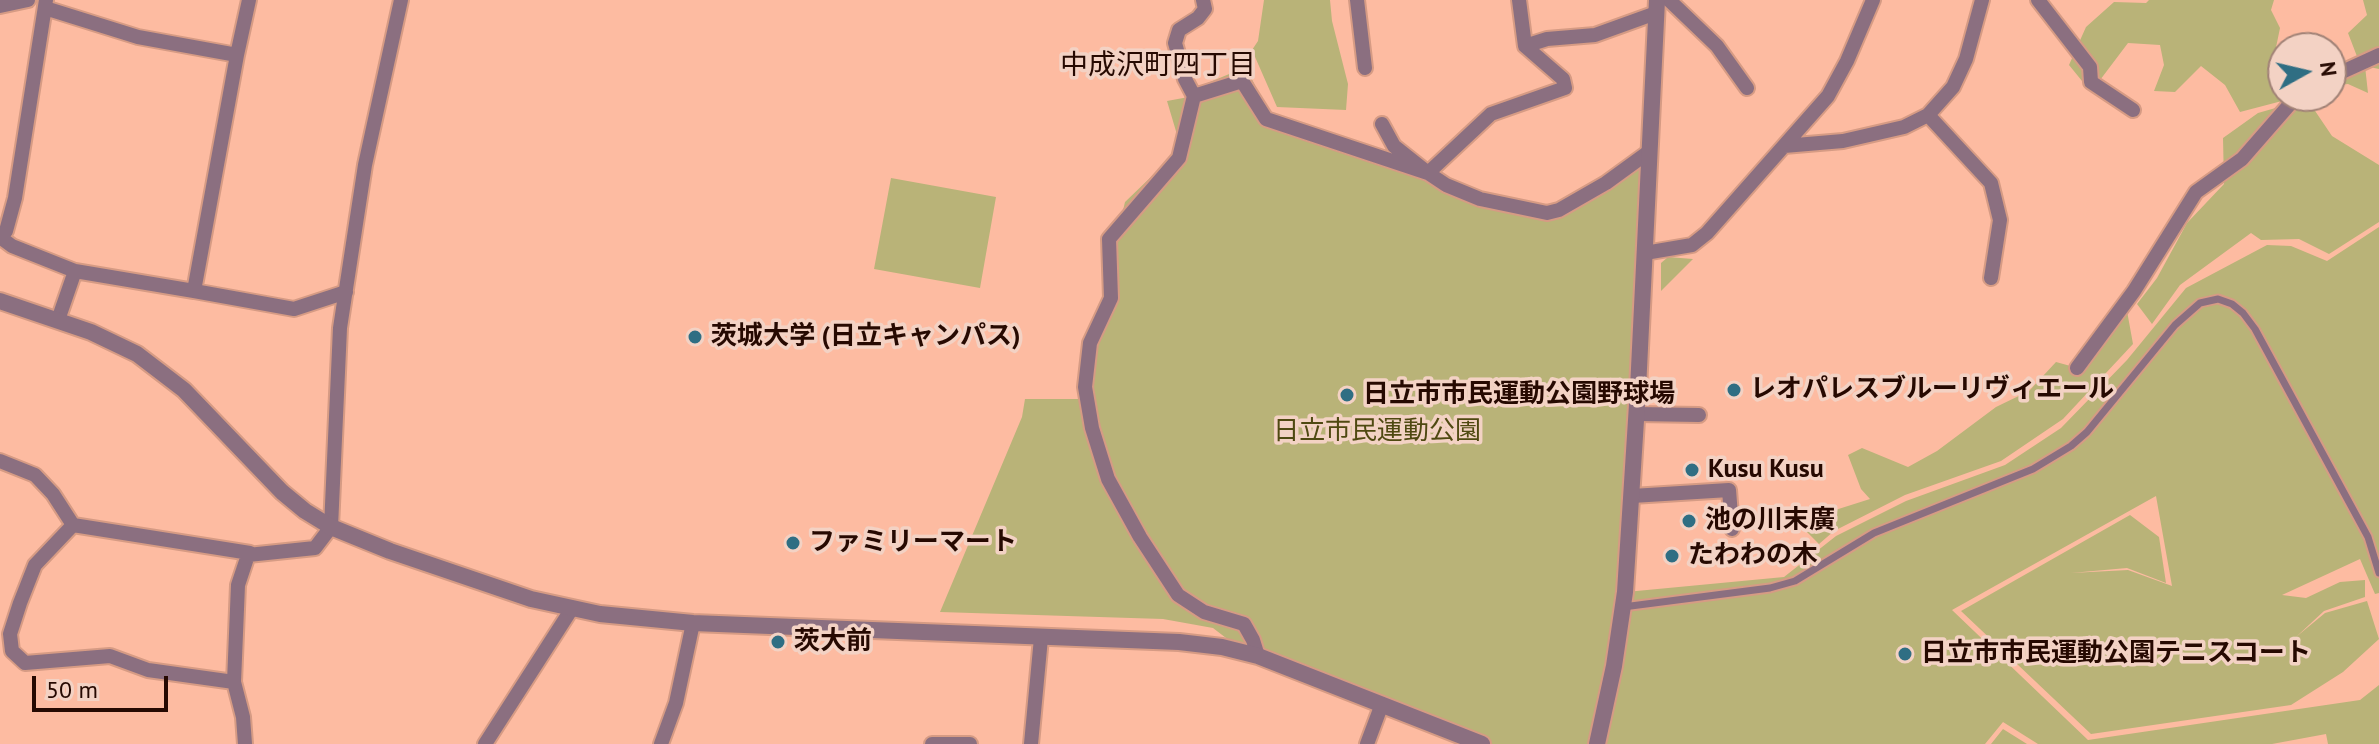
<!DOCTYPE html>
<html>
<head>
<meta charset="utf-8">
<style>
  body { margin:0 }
  #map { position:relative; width:2379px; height:744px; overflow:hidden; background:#fdbba1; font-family:"PT Sans",sans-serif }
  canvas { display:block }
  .north { position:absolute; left:2267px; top:32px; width:80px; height:80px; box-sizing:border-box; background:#f3d2c4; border:2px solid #a18276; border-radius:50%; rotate:82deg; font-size:22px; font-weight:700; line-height:32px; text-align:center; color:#260901 }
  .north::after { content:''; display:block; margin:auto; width:28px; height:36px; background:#2f6e83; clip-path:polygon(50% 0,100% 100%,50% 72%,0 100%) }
  .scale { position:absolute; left:32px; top:676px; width:136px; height:36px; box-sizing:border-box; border:4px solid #260901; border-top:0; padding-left:10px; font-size:24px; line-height:28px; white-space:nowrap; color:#260901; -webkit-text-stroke:6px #f3d2c4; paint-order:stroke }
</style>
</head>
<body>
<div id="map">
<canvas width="2379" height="744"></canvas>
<div class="north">N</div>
<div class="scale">50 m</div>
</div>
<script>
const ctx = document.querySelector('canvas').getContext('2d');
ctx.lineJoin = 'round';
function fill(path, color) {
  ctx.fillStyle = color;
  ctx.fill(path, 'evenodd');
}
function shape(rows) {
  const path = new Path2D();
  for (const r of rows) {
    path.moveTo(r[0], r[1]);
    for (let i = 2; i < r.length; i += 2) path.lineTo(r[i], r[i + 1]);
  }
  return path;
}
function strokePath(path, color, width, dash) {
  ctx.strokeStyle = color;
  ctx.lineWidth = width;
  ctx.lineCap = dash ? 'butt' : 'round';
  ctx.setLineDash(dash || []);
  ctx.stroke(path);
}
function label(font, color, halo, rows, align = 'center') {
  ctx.font = font + ' "PT Sans","Noto Sans JP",sans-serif';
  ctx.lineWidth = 7;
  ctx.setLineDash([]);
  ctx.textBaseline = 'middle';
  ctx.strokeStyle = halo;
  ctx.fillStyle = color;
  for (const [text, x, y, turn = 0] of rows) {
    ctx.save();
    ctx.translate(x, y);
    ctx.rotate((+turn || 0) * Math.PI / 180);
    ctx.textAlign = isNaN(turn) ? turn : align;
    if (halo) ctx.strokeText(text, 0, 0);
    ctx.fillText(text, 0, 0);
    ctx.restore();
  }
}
const green = shape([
  [1264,0,1330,0,1332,21,1348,84,1346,110,1277,107,1252,50,1258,41],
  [2149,0,2274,0,2271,10,2280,28,2273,62,2283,75,2283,96,2301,96,2240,112,2225,85,2201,66,2175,92,2154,91,2164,65,2160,45,2128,43,2091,92,2069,65,2086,27,2114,2,2146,3],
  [2363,0,2379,0,2379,69,2365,66,2368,93,2348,84,2331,86,2331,72,2358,59,2348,33,2367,15],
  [1246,67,1269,114,1464,192,1559,210,1650,157,1626,592,1784,577,1836,536,1906,501,2005,465,2061,428,2127,360,2186,288,2267,245,2291,246,2327,261,2379,227,2379,593,2375,594,2360,559,2282,595,2306,598,2340,582,2365,580,2365,597,2324,611,2296,637,2325,613,2367,601,2379,639,2343,672,2291,705,2091,734,1961,611,2130,515,2159,537,2166,583,2127,568,2071,573,2128,570,2172,586,2156,496,1952,610,2088,740,2360,700,2379,685,2379,744,2328,744,2326,734,2272,744,2038,744,2003,722,1985,744,1482,744,1243,651,1213,628,1163,619,940,612,1022,417,1025,399,1078,399,1089,388,1109,268,1125,202,1181,148,1167,101,1194,96,1198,87],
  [2307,99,2332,136,2379,165,2379,222,2329,254,2299,239,2261,240,2251,233,2180,285,2152,324,2137,304,2157,278,2187,223,2224,184,2223,138,2258,113],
  [891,178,996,197,980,288,874,269],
  [1668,257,1693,259,1661,291,1661,263],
  [2127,311,2133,344,2063,419,2001,461,1905,495,1834,531,1819,544,1804,529,1829,512,1870,499,1861,489,1848,455,1862,448,1908,467,1937,451,1996,407,2029,391,2056,362,2085,370],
  [2003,729,2027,744,1991,744]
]);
const service = shape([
  [1623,607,1770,588,1795,581,1874,533,2033,469,2071,446,2087,432,2175,325,2200,303,2218,299,2232,304,2243,313,2255,329,2368,537,2379,573]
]);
const minor = shape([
  [46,0,15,198,6,231,0,237,12,246,75,271,194,291],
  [249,0,237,55,194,291,294,309,346,292],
  [1203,0,1205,9,1198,18,1179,30,1175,43,1185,79,1194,96,1179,158,1109,239,1111,298,1090,343,1085,387,1092,428,1108,479,1140,537,1178,595,1204,612,1244,624,1253,640,1258,656],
  [1357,0,1365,68],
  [1519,0,1525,46],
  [1669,0,1717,46,1747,88],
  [2038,0,2090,67,2091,82,2133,110],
  [0,6,28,0],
  [45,8,138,37,237,55],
  [2331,77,2379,55],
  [1194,96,1242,81,1266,119,1428,173,1446,185,1480,199,1547,213,1559,210,1606,183,1650,151],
  [1928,115,1991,183,2000,220,1991,278],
  [1382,124,1394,146,1428,173,1491,114,1565,88,1563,79,1525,46,1547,39,1595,35,1656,13],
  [1784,146,1843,141,1904,127,1928,115,1953,87,1966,59,1982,0],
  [1645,253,1692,245,1707,233,1828,96,1847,61,1873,0],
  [58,320,75,271],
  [2077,368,2134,291,2196,192,2242,159,2297,96],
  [1637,414,1699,415],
  [0,461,35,475,53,494,73,525,35,565,20,603,10,634,12,651,25,663,110,656,148,670,234,682],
  [1632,496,1729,490,1732,529],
  [73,525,250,553],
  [245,744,243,717,234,682,238,585,248,555,315,548,331,527,340,328,365,165,401,0],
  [485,744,571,610],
  [661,744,676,703,693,623],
  [932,744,970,744],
  [1031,744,1041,638],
  [1367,744,1382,704]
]);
const tertiary = shape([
  [0,301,91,332,137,354,184,390,282,492,305,511,331,527,390,551,531,599,600,614,693,623,1179,642,1222,647,1258,656,1482,744],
  [1597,744,1614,666,1625,592,1638,389,1657,0]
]);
const markers = [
  [695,337,8,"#2f6e83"],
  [1734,390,8,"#2f6e83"],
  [1347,395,8,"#2f6e83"],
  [1692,470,8,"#2f6e83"],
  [1689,521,8,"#2f6e83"],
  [793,543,8,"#2f6e83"],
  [1672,556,8,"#2f6e83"],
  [778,642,8,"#2f6e83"],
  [1905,654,8,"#2f6e83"]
];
const poiNames = [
  ["茨城大学 (日立キャンパス)",711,337],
  ["レオパレスブルーリヴィエール",1750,390],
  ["日立市市民運動公園野球場",1363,395],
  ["Kusu Kusu",1708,470],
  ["池の川末廣",1705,521],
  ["ファミリーマート",809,543],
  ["たわわの木",1688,556],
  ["茨大前",794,642],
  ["日立市市民運動公園テニスコート",1921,654]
];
const parkNames = [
  ["日立市民運動公園",1377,432]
];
const neighbourhoodNames = [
  ["中成沢町四丁目",1158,66]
];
fill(green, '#b9b378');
strokePath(service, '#d69b84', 11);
strokePath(minor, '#d69b84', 18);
strokePath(tertiary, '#d69b84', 20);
strokePath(service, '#8b6f80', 7);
strokePath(minor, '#8b6f80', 14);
strokePath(tertiary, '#8b6f80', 16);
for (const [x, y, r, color] of markers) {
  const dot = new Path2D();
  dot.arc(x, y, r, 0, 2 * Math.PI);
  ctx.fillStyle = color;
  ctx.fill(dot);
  strokePath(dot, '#f3d2c4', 3);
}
label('bold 26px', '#260901', '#f3d2c4', poiNames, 'left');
label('26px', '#4f4911', '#f3d2c4', parkNames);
label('28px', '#260901', '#f3d2c4', neighbourhoodNames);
</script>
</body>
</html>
